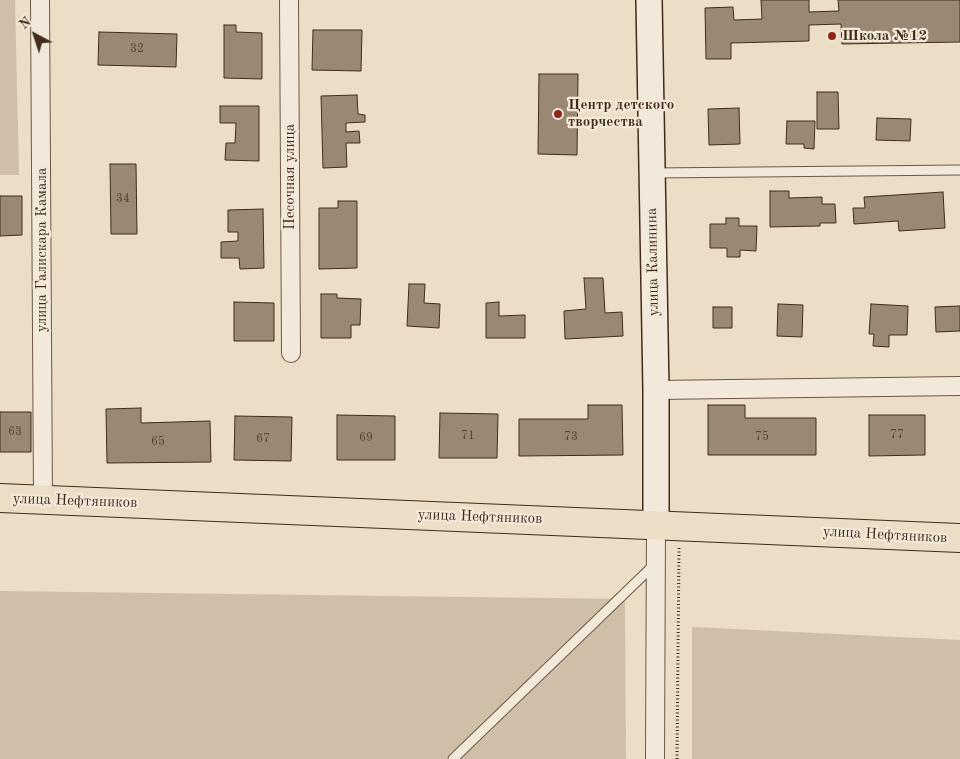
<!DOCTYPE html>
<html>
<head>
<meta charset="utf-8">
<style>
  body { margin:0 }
  #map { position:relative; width:960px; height:759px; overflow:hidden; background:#ecddc6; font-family:"Old Standard TT",serif }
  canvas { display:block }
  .north { position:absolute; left:10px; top:10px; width:50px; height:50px; -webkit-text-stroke:4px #f3e9da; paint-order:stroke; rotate:320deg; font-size:14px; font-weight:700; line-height:20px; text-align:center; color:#412c1b }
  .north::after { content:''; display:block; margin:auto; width:18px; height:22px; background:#412c1b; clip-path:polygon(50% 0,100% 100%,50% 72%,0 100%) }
</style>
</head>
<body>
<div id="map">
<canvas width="960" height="759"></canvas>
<div class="north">N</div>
</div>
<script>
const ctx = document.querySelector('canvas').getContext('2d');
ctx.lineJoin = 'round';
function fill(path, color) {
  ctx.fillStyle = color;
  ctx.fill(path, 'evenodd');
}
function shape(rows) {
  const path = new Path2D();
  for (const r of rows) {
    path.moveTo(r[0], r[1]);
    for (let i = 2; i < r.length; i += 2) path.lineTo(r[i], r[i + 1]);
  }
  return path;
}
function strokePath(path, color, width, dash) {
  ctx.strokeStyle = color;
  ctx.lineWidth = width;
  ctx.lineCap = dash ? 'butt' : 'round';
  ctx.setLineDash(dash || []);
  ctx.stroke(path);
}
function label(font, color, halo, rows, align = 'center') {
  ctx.font = font + ' "Old Standard TT",serif';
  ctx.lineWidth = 4.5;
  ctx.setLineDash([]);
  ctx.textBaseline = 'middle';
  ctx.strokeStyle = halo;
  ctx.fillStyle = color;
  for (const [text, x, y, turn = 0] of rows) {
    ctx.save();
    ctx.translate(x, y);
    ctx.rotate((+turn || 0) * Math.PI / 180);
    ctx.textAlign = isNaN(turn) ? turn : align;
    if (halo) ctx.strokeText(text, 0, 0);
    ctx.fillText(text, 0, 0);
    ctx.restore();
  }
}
const green = shape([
  [0,0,15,0,19,175,0,175],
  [0,591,625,599,626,759,0,759],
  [692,627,960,640,960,759,692,759]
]);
const building = shape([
  [761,0,809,0,809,12,839,11,838,0,960,0,960,42,842,44,841,24,809,25,809,41,731,43,731,59,706,59,705,8,733,7,734,20,762,19,761,0],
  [224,25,236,25,236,32,262,33,262,79,224,78,224,25],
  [313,30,362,30,361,71,312,70,313,30],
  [99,32,177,34,176,67,98,65,99,32],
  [539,74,578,74,577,155,538,154,539,74],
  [817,92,838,92,839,129,817,129,817,92],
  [357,95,358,114,365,115,365,122,346,123,346,132,359,131,360,143,346,143,347,167,323,168,321,96,357,95],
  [220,106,259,106,259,161,225,160,226,143,235,143,236,123,220,123,220,106],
  [739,108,740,144,709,145,708,109,739,108],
  [877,118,911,119,910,141,876,140,877,118],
  [787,121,815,121,814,149,804,148,804,144,786,144,787,121],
  [110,164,136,164,137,234,111,234,110,164],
  [770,191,789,191,789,198,822,197,822,204,835,204,836,223,820,223,820,226,770,227,770,191],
  [943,192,945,228,899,231,898,221,854,224,853,208,865,208,864,197,943,192],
  [0,196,22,196,22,235,0,236,0,196],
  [338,201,357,201,357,268,319,269,319,208,338,208,338,201],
  [263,209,264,268,240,269,239,258,221,258,221,242,238,241,238,232,228,232,228,210,263,209],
  [726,218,739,218,739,226,757,226,756,251,740,250,740,257,727,257,727,248,710,248,710,224,726,224,726,218],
  [584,278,603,278,605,313,622,312,623,336,565,339,564,311,586,309,584,278],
  [409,284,425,284,424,303,440,304,439,328,407,326,409,284],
  [321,294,337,294,337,298,361,299,360,325,351,325,351,338,321,338,321,294],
  [234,302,274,303,274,341,234,341,234,302],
  [499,302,499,316,525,315,525,338,486,338,486,303,499,302],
  [778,304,803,305,802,337,777,336,778,304],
  [871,304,908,306,907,335,889,335,889,347,873,346,874,334,869,334,871,304],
  [960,306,960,331,936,332,935,307,960,306],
  [713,307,732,307,732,328,713,328,713,307],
  [588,405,622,405,623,455,519,456,519,419,588,419,588,405],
  [708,405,745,405,745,418,816,418,816,455,708,455,708,405],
  [141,408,141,423,210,421,211,462,107,463,106,409,141,408],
  [0,412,31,412,31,452,0,452,0,412],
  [440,413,498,414,497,458,439,458,440,413],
  [337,415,395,416,395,460,337,460,337,415],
  [869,415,925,415,925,455,869,456,869,415],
  [235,416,292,417,291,461,234,460,235,416]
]);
const path = shape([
  [677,759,679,548]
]);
const lane = shape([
  [654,173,960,170],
  [453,759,656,563]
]);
const street = shape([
  [40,0,43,499],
  [289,0,291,353],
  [656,390,960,386],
  [655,759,656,524]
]);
const secondary = shape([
  [649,0,656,390,656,524]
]);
const primary = shape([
  [0,498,960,538]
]);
const markers = [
  [832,36,5,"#8f2418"],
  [558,114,5,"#8f2418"]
];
const numberNames = [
  ["32",137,49],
  ["34",123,199],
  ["63",15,432],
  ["77",897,435],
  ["71",468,436],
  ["73",571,437],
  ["75",762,437],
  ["69",366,438],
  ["67",263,439],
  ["65",158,442]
];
const poiNames = [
  ["Школа №12",842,36],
  ["Центр детского",568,105],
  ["творчества",568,122]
];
const streetNames = [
  ["Песочная улица",290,177,-90],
  ["улица Галискара Камала",42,250,-90],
  ["улица Калинина",653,262,-91],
  ["улица Нефтяников",75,501,2],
  ["улица Нефтяников",480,517,2],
  ["улица Нефтяников",885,535,3]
];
fill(green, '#cfbfa9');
fill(building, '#9a8874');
strokePath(building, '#412c1b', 1);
strokePath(lane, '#6c5846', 11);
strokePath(street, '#6c5846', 20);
strokePath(secondary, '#412c1b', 28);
strokePath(primary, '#412c1b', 30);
strokePath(path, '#412c1b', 3, [1, 2.5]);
strokePath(lane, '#f3e9da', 9);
strokePath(street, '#f3e9da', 18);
strokePath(secondary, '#f3e9da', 25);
strokePath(primary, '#ecddc6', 28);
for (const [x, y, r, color] of markers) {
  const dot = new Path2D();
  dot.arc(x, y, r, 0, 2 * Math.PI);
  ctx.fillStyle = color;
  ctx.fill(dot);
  strokePath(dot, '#f3e9da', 2);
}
label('12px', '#574331', null, numberNames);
label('bold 15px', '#412c1b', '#f3e9da', poiNames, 'left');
label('15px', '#412c1b', '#f3e9da', streetNames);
</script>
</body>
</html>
